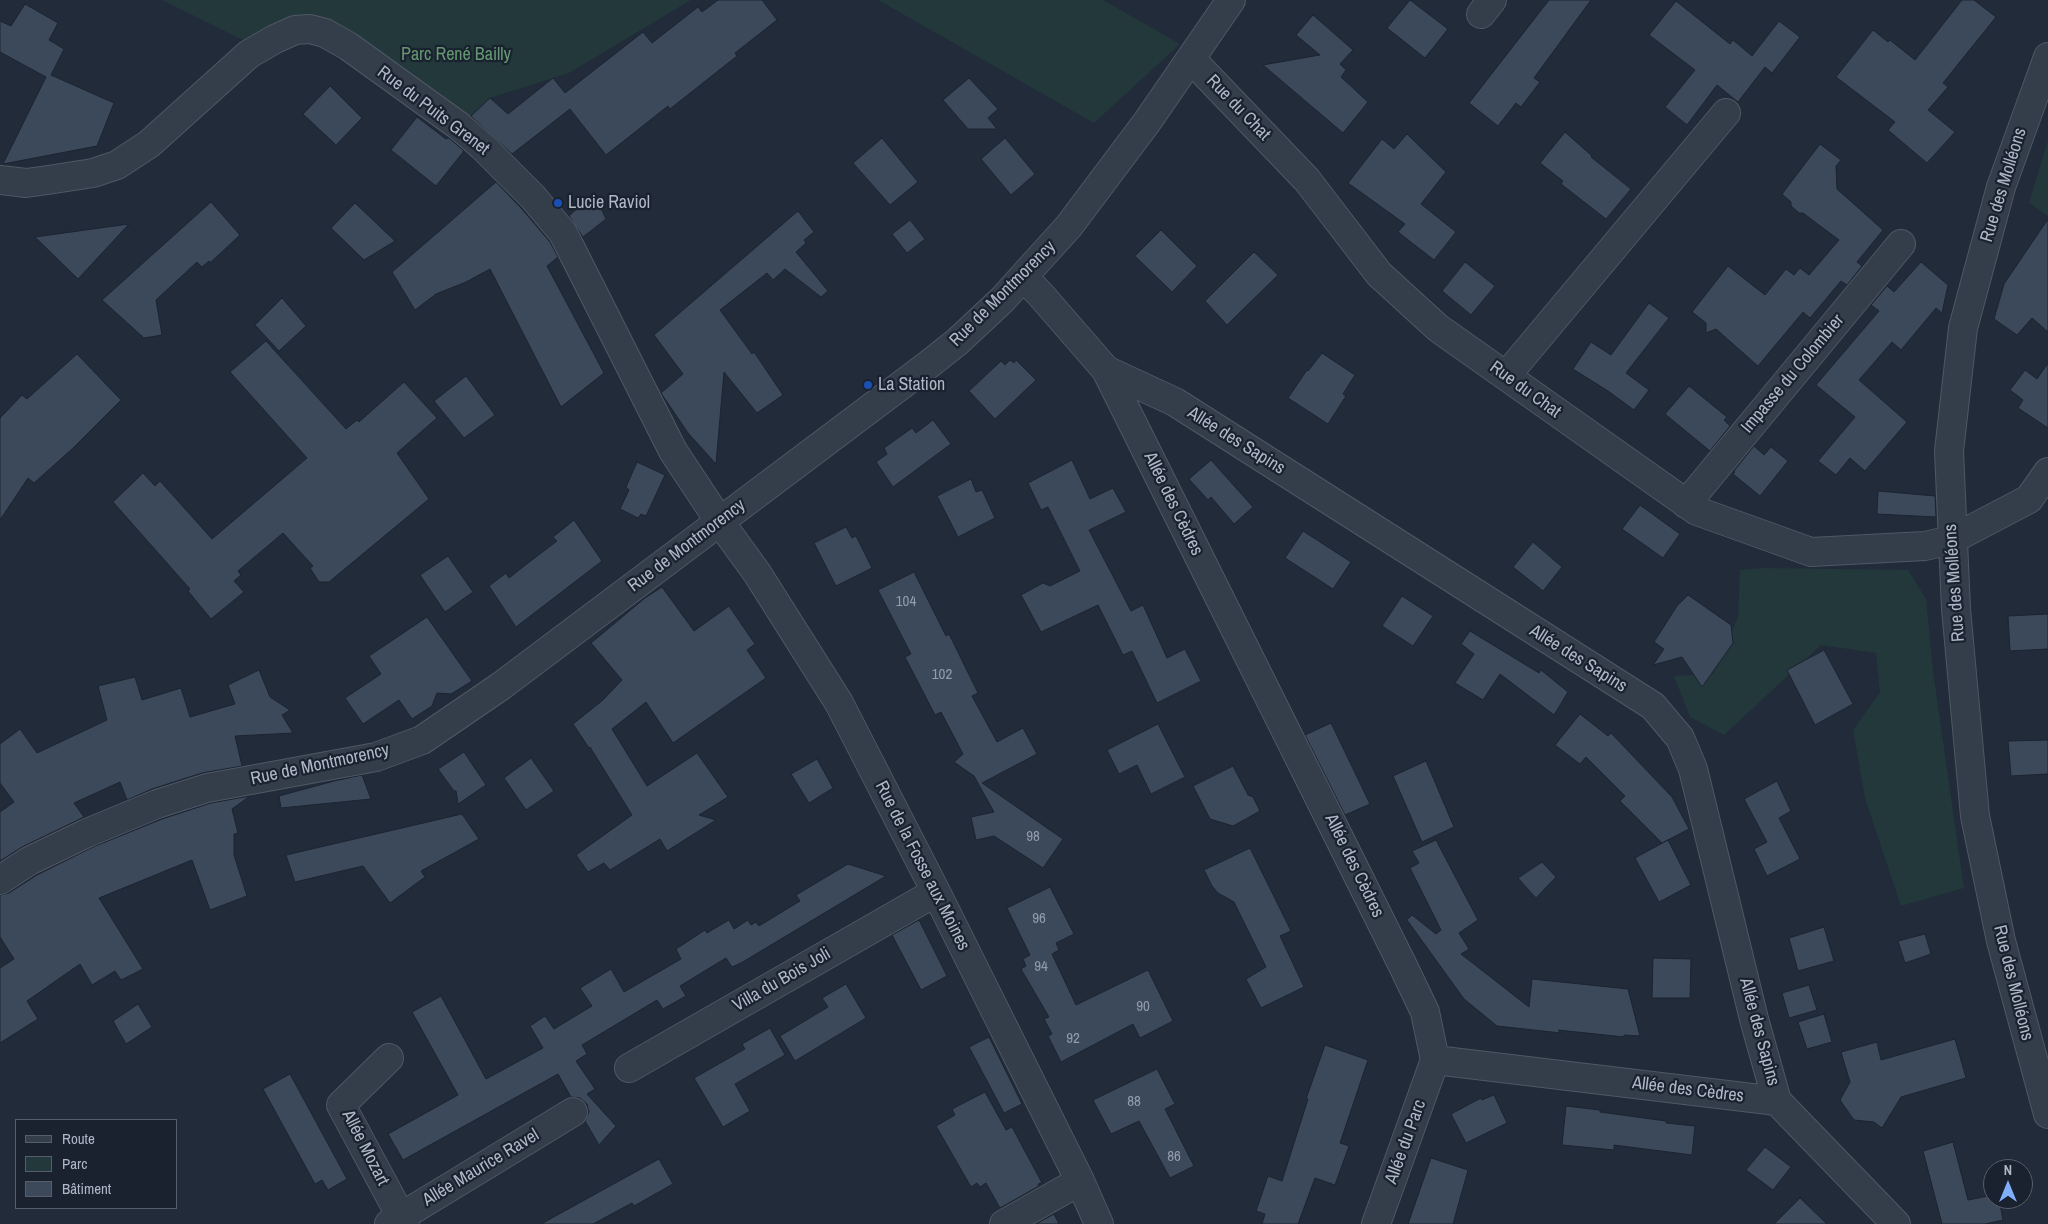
<!DOCTYPE html>
<html>
<head>
<meta charset="utf-8">
<style>
  body { margin:0 }
  #map { position:relative; width:2048px; height:1224px; overflow:hidden; background:#212b3a; font-family:"Archivo Narrow",sans-serif }
  canvas { display:block }
  .legend { position:absolute; left:15px; top:1119px; width:162px; height:90px; box-sizing:border-box; background:#1a222f; border:1px solid #565e6c; margin:0; padding:6px 9px; list-style:none; font-size:15px; color:#afb8c7 }
  .legend li { display:flex; align-items:center; gap:10px; height:25px }
  .legend b { width:25px; border:1px solid #565e6c }
  .north { position:absolute; left:1983px; top:1159px; width:50px; height:50px; box-sizing:border-box; background:#1a222f; border:1px solid #565e6c; border-radius:50%; rotate:0deg; font-size:14px; font-weight:700; line-height:20px; text-align:center; color:#afb8c7 }
  .north::after { content:''; display:block; margin:auto; width:18px; height:22px; background:#80aefb; clip-path:polygon(50% 0,100% 100%,50% 72%,0 100%) }
</style>
</head>
<body>
<div id="map">
<canvas width="2048" height="1224"></canvas>
<ul class="legend">
<li><b style="height:6px;background:#343d4a"></b>Route</li>
<li><b style="height:14px;background:#23383b"></b>Parc</li>
<li><b style="height:14px;background:#3c495a"></b>Bâtiment</li>
</ul>
<div class="north">N</div>
</div>
<script>
const ctx = document.querySelector('canvas').getContext('2d');
ctx.lineJoin = 'round';
function fill(path, color) {
  ctx.fillStyle = color;
  ctx.fill(path, 'evenodd');
}
function shape(rows) {
  const path = new Path2D();
  for (const r of rows) {
    path.moveTo(r[0], r[1]);
    for (let i = 2; i < r.length; i += 2) path.lineTo(r[i], r[i + 1]);
  }
  return path;
}
function strokePath(path, color, width, dash) {
  ctx.strokeStyle = color;
  ctx.lineWidth = width;
  ctx.lineCap = dash ? 'butt' : 'round';
  ctx.setLineDash(dash || []);
  ctx.stroke(path);
}
function label(font, color, halo, rows, align = 'center') {
  ctx.font = font + ' "Archivo Narrow",sans-serif';
  ctx.lineWidth = 4.5;
  ctx.setLineDash([]);
  ctx.textBaseline = 'middle';
  ctx.strokeStyle = halo;
  ctx.fillStyle = color;
  for (const [text, x, y, turn = 0] of rows) {
    ctx.save();
    ctx.translate(x, y);
    ctx.rotate((+turn || 0) * Math.PI / 180);
    ctx.textAlign = isNaN(turn) ? turn : align;
    if (halo) ctx.strokeText(text, 0, 0);
    ctx.fillText(text, 0, 0);
    ctx.restore();
  }
}
const green = shape([
  [162,0,691,0,569,73,490,98,459,126,345,41,251,44],
  [878,0,1103,0,1180,44,1094,123],
  [2048,140,2048,216,2029,203],
  [1763,568,1908,570,1926,599,1933,671,1964,888,1901,906,1865,798,1853,730,1880,692,1876,653,1821,645,1724,735,1690,717,1674,676,1713,674,1738,617,1740,570]
]);
const building = shape([
  [718,0,762,0,777,20,735,53,737,56,670,109,668,106,606,155,570,109,512,154,471,116,490,98,508,114,553,78,565,93,643,32,652,43,698,7,702,12,718,0],
  [1410,0,1448,29,1425,58,1387,28,1410,0],
  [1549,0,1591,0,1534,78,1540,82,1521,107,1516,103,1498,126,1469,103,1549,0],
  [1962,0,1974,0,1996,17,1943,83,1948,87,1928,110,1955,132,1927,163,1888,130,1895,122,1836,77,1873,30,1888,42,1890,40,1915,60,1962,0],
  [1676,1,1730,44,1733,40,1752,56,1779,21,1800,37,1772,73,1765,67,1738,102,1717,85,1687,125,1665,107,1695,70,1649,35,1676,1],
  [25,4,58,23,49,40,64,49,51,75,114,103,97,146,3,164,46,77,0,52,0,21,11,26,25,4],
  [1313,15,1353,50,1340,64,1346,70,1341,77,1368,102,1343,133,1263,65,1320,55,1296,35,1313,15],
  [969,78,998,109,988,118,997,129,968,129,943,100,969,78],
  [330,86,362,118,336,145,303,114,330,86],
  [417,117,446,139,449,138,464,151,436,186,391,150,417,117],
  [1565,132,1592,156,1591,157,1631,189,1606,219,1561,184,1563,181,1540,163,1565,132],
  [1407,134,1446,172,1421,204,1456,232,1434,260,1398,232,1405,224,1348,183,1382,139,1394,149,1407,134],
  [882,138,918,182,890,205,853,163,882,138],
  [1005,138,1035,174,1011,195,981,159,1005,138],
  [1820,144,1841,160,1836,166,1837,189,1883,230,1857,262,1862,266,1847,285,1841,281,1810,318,1803,312,1758,366,1716,329,1706,333,1706,323,1692,312,1728,266,1765,295,1786,269,1794,275,1800,268,1809,275,1839,240,1803,213,1799,213,1791,206,1791,202,1782,194,1820,144],
  [496,182,521,208,550,242,558,257,547,266,604,373,561,407,490,269,466,282,436,294,415,310,392,272,496,182],
  [594,193,606,219,583,237,569,216,594,193],
  [211,202,240,235,210,263,209,261,202,267,197,262,156,300,162,335,144,338,102,300,211,202],
  [355,203,395,241,364,260,331,228,355,203],
  [798,211,814,232,804,240,806,243,796,252,828,291,821,297,785,269,773,280,767,273,720,310,752,354,754,352,783,395,757,413,724,372,716,464,688,433,661,393,683,374,654,335,798,211],
  [2048,219,2048,332,2032,318,2017,335,1994,319,2004,284,2048,219],
  [910,220,925,239,907,253,892,234,910,220],
  [129,224,78,279,35,237,129,224],
  [1161,230,1197,266,1172,292,1135,256,1161,230],
  [1254,252,1278,275,1227,325,1205,301,1254,252],
  [1465,262,1495,286,1471,315,1442,291,1465,262],
  [1921,262,1948,285,1942,313,1936,308,1901,350,1892,342,1859,380,1907,422,1865,471,1850,458,1836,475,1818,461,1855,417,1816,385,1879,311,1871,305,1887,286,1894,292,1921,262],
  [282,298,306,326,279,351,255,325,282,298],
  [1649,303,1669,318,1626,373,1649,390,1634,410,1608,391,1573,369,1591,342,1611,355,1649,303],
  [266,341,346,429,357,420,359,422,404,382,437,418,397,453,429,499,329,582,319,582,310,568,313,566,283,533,238,571,241,575,234,581,244,592,211,619,188,591,190,589,113,502,143,473,155,486,160,481,212,539,307,458,230,372,266,341],
  [1322,353,1355,375,1343,394,1346,396,1328,424,1288,398,1307,370,1308,371,1322,353],
  [77,354,121,400,72,449,34,483,28,478,0,520,0,418,22,395,27,399,77,354],
  [1010,360,1014,363,1016,360,1036,380,995,419,969,391,1001,361,1005,365,1010,360],
  [2048,363,2048,428,2018,408,2023,400,2010,390,2025,370,2037,379,2048,363],
  [466,376,495,415,464,438,434,401,466,376],
  [1689,386,1727,417,1724,420,1730,426,1710,451,1665,414,1689,386],
  [933,420,951,444,893,487,876,462,887,454,884,448,912,428,916,433,933,420],
  [1754,446,1764,455,1771,447,1788,461,1760,496,1733,474,1735,472,1734,471,1754,446],
  [1072,460,1090,499,1113,488,1126,512,1089,530,1131,611,1143,605,1167,658,1185,649,1201,681,1157,703,1132,651,1123,655,1098,605,1041,632,1021,595,1043,583,1050,586,1080,571,1048,507,1041,510,1028,483,1072,460],
  [1211,460,1253,507,1234,524,1211,497,1208,500,1189,479,1211,460],
  [637,462,665,475,646,516,641,514,638,518,620,509,629,490,626,487,637,462],
  [971,479,976,492,982,490,995,518,958,537,937,496,971,479],
  [1878,491,1935,496,1936,517,1877,514,1878,491],
  [1640,505,1680,534,1663,558,1622,529,1640,505],
  [574,520,602,561,516,627,489,586,506,573,509,578,528,563,557,541,553,537,574,520],
  [846,527,852,538,856,536,872,568,836,586,814,543,846,527],
  [1303,531,1351,562,1333,589,1285,558,1303,531],
  [1533,542,1562,567,1543,591,1513,567,1533,542],
  [448,556,473,592,445,612,420,575,448,556],
  [914,572,946,636,949,634,952,640,978,693,972,696,997,742,1023,728,1037,754,982,783,1063,839,1043,868,994,836,976,840,971,817,994,812,974,776,954,762,963,754,941,712,935,715,905,657,911,654,878,590,914,572],
  [662,587,694,631,729,606,755,644,747,650,766,678,673,743,646,702,612,729,647,786,697,753,728,797,699,815,716,820,667,851,660,839,610,870,604,863,588,872,576,855,632,815,590,747,589,748,573,724,603,700,622,680,591,643,645,598,662,587],
  [1688,595,1731,625,1733,643,1702,687,1682,657,1653,665,1664,649,1654,642,1677,606,1688,595],
  [1402,596,1433,616,1413,646,1382,626,1402,596],
  [2048,614,2048,649,2010,651,2008,616,2048,614],
  [427,617,472,681,451,694,437,693,432,706,412,719,399,700,363,724,345,698,381,674,369,656,427,617],
  [1470,631,1539,673,1541,670,1568,692,1554,715,1500,674,1483,700,1455,683,1474,654,1461,644,1470,631],
  [1824,650,1853,704,1815,725,1787,670,1824,650],
  [259,670,270,697,290,710,282,715,293,733,235,736,242,766,202,773,152,789,127,800,120,782,74,803,84,817,22,847,0,861,0,812,14,802,0,783,0,744,20,729,37,753,107,720,98,686,135,677,142,700,181,688,190,717,235,704,228,685,259,670],
  [1580,714,1608,736,1611,733,1672,797,1689,829,1662,843,1620,801,1625,796,1586,757,1580,764,1555,745,1580,714],
  [1331,723,1370,804,1345,815,1305,735,1331,723],
  [1158,724,1185,777,1151,794,1137,765,1119,774,1107,750,1158,724],
  [2048,740,2048,774,2011,776,2008,741,2048,740],
  [464,752,486,785,458,804,456,791,454,791,438,769,464,752],
  [531,758,554,791,526,810,504,778,531,758],
  [817,759,833,788,809,803,791,774,817,759],
  [1426,761,1454,827,1422,842,1393,776,1426,761],
  [1233,766,1248,795,1253,797,1260,811,1233,826,1210,819,1193,786,1233,766],
  [362,775,371,799,281,808,279,796,334,781,362,775],
  [1777,781,1791,811,1779,818,1800,859,1767,876,1754,849,1767,842,1744,799,1777,781],
  [250,796,232,809,238,833,234,834,234,855,247,896,210,910,192,860,99,898,143,969,121,980,115,971,92,985,80,964,27,1001,38,1019,0,1043,0,968,14,959,0,937,0,895,9,893,37,875,93,847,162,819,211,803,250,796],
  [462,814,479,839,421,871,425,877,390,903,363,866,295,882,286,855,462,814],
  [1436,840,1478,920,1459,933,1469,949,1461,954,1529,1007,1532,979,1628,989,1640,1036,1624,1035,1624,1037,1558,1030,1561,1033,1497,1026,1464,999,1407,920,1412,915,1436,934,1441,930,1410,868,1419,863,1412,851,1436,840],
  [1668,840,1691,885,1659,902,1635,858,1668,840],
  [1250,848,1291,931,1280,936,1304,987,1261,1008,1246,979,1266,967,1234,902,1218,893,1212,886,1204,870,1250,848],
  [1542,862,1556,877,1536,898,1518,878,1542,862],
  [848,864,886,876,741,963,732,967,726,958,680,986,686,996,663,1009,657,1000,582,1045,587,1054,576,1061,595,1089,587,1094,616,1126,599,1145,585,1121,589,1112,587,1104,580,1098,571,1097,558,1074,403,1160,388,1134,458,1095,412,1012,441,996,486,1079,543,1048,530,1026,545,1016,554,1029,592,1006,580,988,611,969,624,992,681,959,676,949,705,930,707,933,729,920,734,929,748,920,751,925,756,922,759,926,800,901,796,895,848,864],
  [1050,887,1074,934,1056,943,1059,950,1052,954,1076,1005,1148,970,1173,1021,1140,1038,1133,1024,1061,1062,1048,1036,1052,1034,1044,1019,1049,1017,1021,969,1026,966,1023,959,1030,955,1007,908,1050,887],
  [919,920,947,976,921,990,892,935,919,920],
  [1824,927,1834,961,1798,971,1789,938,1824,927],
  [1925,934,1931,954,1905,963,1898,941,1925,934],
  [1653,958,1691,959,1690,998,1652,998,1653,958],
  [846,984,866,1018,795,1061,780,1036,828,1007,822,998,846,984],
  [1809,985,1817,1010,1789,1018,1782,993,1809,985],
  [138,1004,152,1027,126,1044,113,1021,138,1004],
  [1824,1014,1832,1042,1807,1049,1798,1022,1824,1014],
  [770,1028,785,1055,735,1084,750,1111,723,1127,694,1078,745,1049,742,1044,770,1028],
  [989,1037,1022,1104,1004,1113,969,1047,989,1037],
  [1955,1039,1966,1078,1901,1097,1882,1128,1874,1122,1854,1120,1840,1100,1850,1082,1841,1052,1877,1042,1881,1060,1955,1039],
  [1325,1045,1368,1060,1340,1143,1349,1146,1335,1185,1315,1178,1298,1224,1262,1224,1265,1214,1256,1211,1268,1176,1282,1181,1308,1099,1306,1099,1325,1045],
  [1157,1069,1175,1104,1165,1109,1194,1166,1170,1178,1139,1121,1111,1134,1093,1100,1157,1069],
  [290,1074,347,1179,328,1190,322,1180,315,1184,263,1089,290,1074],
  [985,1092,1006,1130,1012,1127,1042,1183,1038,1184,1039,1186,1000,1208,986,1183,980,1187,977,1183,971,1187,936,1126,955,1115,952,1109,985,1092],
  [1494,1095,1507,1123,1466,1143,1451,1114,1481,1098,1482,1100,1494,1095],
  [1566,1106,1600,1110,1600,1112,1666,1121,1666,1123,1695,1126,1692,1155,1614,1145,1614,1150,1562,1145,1566,1106],
  [1953,1142,1968,1200,1993,1195,1993,1199,1999,1199,2003,1220,1985,1224,1942,1224,1923,1151,1953,1142],
  [1765,1147,1791,1167,1773,1190,1746,1170,1765,1147],
  [1431,1158,1468,1170,1453,1224,1408,1224,1431,1158],
  [659,1159,673,1184,634,1206,632,1203,593,1224,541,1224,659,1159],
  [1800,1198,1827,1224,1774,1224,1800,1198],
  [1054,1214,1059,1224,1036,1224,1054,1214]
]);
const minor = shape([
  [1481,14,1492,0],
  [2048,57,2001,187,1963,328,1949,451,1956,609,1975,816,2001,941,2048,1114],
  [1191,59,1307,180,1379,274,1438,328,1697,511,1811,552,1925,546,1951,540,2029,499,2048,472],
  [1024,278,1040,294,1106,370,1175,402,1653,706,1680,738,1693,769,1754,1019,1777,1101,1896,1224],
  [1106,370,1404,968,1425,1012,1435,1060,1777,1101],
  [1506,376,1726,113],
  [1686,504,1901,244],
  [720,522,757,573,839,703,936,892,1080,1181,1099,1224],
  [389,1058,341,1105,405,1224],
  [629,1068,936,892],
  [389,1224,573,1112],
  [1004,1224,1080,1181],
  [1376,1224,1435,1060]
]);
const tertiary = shape([
  [0,180,26,183,48,180,93,173,117,165,149,144,249,54,275,39,295,30,310,29,325,33,348,46,459,126,483,147,533,197,563,233,673,451,720,522],
  [0,880,29,861,87,833,157,804,207,788,376,757,422,740,501,686,928,365,957,342,1002,300,1069,226,1147,122,1231,0]
]);
const markers = [
  [558,203,5,"#1a4fb4"],
  [868,385,5,"#1a4fb4"]
];
const numberNames = [
  ["104",906,602],
  ["102",942,675],
  ["98",1033,837],
  ["96",1039,919],
  ["94",1041,967],
  ["90",1143,1007],
  ["92",1073,1039],
  ["88",1134,1102],
  ["86",1174,1157]
];
const parkNames = [
  ["Parc René Bailly",456,55]
];
const streetNames = [
  ["Rue du Chat",1238,108,46],
  ["Rue du Puits Grenet",433,111,37],
  ["Rue des Molléons",2004,185,-73],
  ["Rue de Montmorency",1003,294,-45],
  ["Impasse du Colombier",1793,374,-50],
  ["Rue du Chat",1525,390,36],
  ["Allée des Sapins",1236,441,32],
  ["Allée des Cèdres",1173,504,64],
  ["Rue de Montmorency",687,546,-37],
  ["Rue des Molléons",1955,583,-94],
  ["Allée des Sapins",1578,659,32],
  ["Rue de Montmorency",320,765,-12],
  ["Rue de la Fosse aux Moines",922,866,63],
  ["Allée des Cèdres",1354,866,64],
  ["Villa du Bois Joli",782,980,-30],
  ["Rue des Molléons",2013,983,76],
  ["Allée des Sapins",1759,1032,75],
  ["Allée des Cèdres",1688,1090,7],
  ["Allée du Parc",1406,1142,-70],
  ["Allée Mozart",365,1148,63],
  ["Allée Maurice Ravel",481,1168,-31]
];
const poiNames = [
  ["Lucie Raviol",568,203],
  ["La Station",878,385]
];
fill(green, '#23383b');
fill(building, '#3c495a');
strokePath(building, '#1c2431', 1);
strokePath(minor, '#4f5865', 30);
strokePath(tertiary, '#4f5865', 30);
strokePath(minor, '#343d4a', 28);
strokePath(tertiary, '#343d4a', 28);
for (const [x, y, r, color] of markers) {
  const dot = new Path2D();
  dot.arc(x, y, r, 0, 2 * Math.PI);
  ctx.fillStyle = color;
  ctx.fill(dot);
  strokePath(dot, '#1a222f', 2);
}
label('15px', '#929cac', null, numberNames);
label('18px', '#659872', '#1a222f', parkNames);
label('18px', '#afb8c7', '#1a222f', streetNames);
label('18px', '#afb8c7', '#1a222f', poiNames, 'left');
</script>
</body>
</html>
